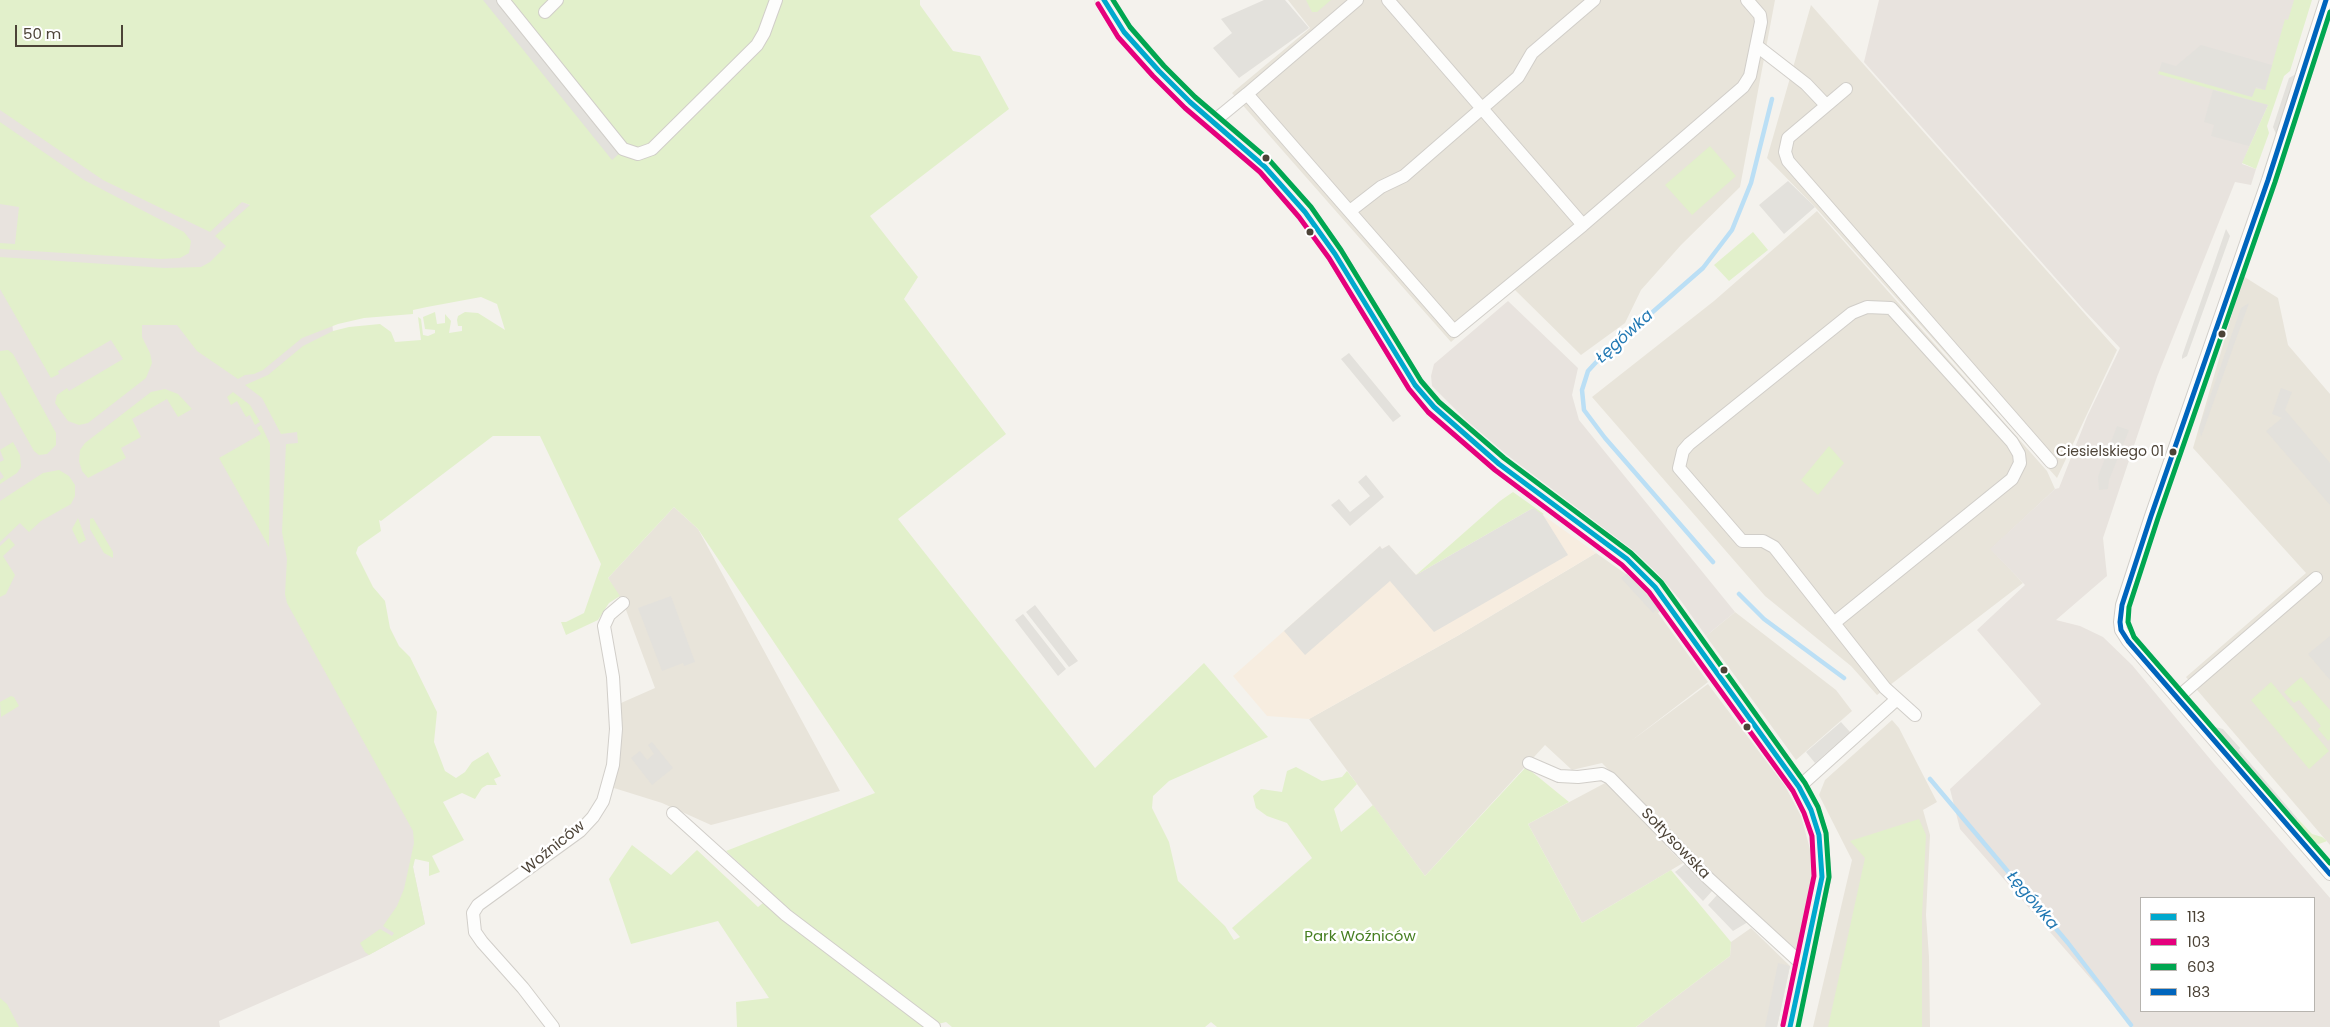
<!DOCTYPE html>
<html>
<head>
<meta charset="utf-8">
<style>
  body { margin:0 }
  #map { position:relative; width:2330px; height:1027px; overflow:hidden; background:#f4f2ed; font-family:Poppins,sans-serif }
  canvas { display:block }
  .legend { position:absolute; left:2140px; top:897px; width:175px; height:115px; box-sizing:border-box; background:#fff; border:1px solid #b7b4af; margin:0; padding:6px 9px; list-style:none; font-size:15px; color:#4c4337 }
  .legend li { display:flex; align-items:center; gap:10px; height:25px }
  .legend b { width:25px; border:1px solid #b7b4af }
  .scale { position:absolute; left:15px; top:25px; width:108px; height:22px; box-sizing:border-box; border:2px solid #4c4337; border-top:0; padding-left:6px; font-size:15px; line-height:18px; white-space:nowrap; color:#4c4337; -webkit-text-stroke:4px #fff; paint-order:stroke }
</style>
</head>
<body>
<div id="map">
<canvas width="2330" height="1027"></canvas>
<ul class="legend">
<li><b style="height:6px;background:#00a9ce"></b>113</li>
<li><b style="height:6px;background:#e5007d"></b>103</li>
<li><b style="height:6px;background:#00a651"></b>603</li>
<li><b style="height:6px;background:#0065bd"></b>183</li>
</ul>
<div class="scale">50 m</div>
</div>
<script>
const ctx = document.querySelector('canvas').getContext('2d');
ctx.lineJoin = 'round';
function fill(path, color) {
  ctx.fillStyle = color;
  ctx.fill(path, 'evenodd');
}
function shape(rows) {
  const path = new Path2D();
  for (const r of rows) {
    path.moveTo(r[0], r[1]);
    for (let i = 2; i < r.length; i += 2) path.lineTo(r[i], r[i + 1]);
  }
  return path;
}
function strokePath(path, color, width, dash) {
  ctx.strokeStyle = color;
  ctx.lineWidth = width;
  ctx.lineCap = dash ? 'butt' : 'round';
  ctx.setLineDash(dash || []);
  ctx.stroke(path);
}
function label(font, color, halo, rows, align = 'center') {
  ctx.font = font + ' Poppins,sans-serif';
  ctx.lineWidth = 5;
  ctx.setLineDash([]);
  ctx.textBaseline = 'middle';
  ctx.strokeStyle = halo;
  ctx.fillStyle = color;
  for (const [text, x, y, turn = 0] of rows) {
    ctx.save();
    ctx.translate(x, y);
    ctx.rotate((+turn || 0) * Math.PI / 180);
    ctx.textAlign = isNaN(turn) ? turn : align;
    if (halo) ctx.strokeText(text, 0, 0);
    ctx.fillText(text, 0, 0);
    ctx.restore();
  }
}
const residential = shape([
  [1288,0,1775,0,1740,187,1681,245,1641,290,1625,323,1581,355,1513,288,1451,342,1232,93,1310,28],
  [1811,5,2117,350,2057,478,1815,207,1767,158],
  [1817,211,2047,471,2055,489,1991,549,2023,583,1877,695,1851,666,1765,596,1592,397,1714,301],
  [2243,276,2278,298,2288,345,2330,394,2330,845,2186,677,2306,573,2193,448],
  [674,507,698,529,840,791,711,825,662,803,614,788,618,762,621,703,655,688,626,610,608,578],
  [1596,553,1640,584,1662,610,1658,613,1708,682,1631,741,1708,684,1785,786,1801,816,1810,849,1812,883,1796,953,1668,831,1602,763,1572,770,1545,745,1425,876,1309,719,1459,635],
  [1735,612,1836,690,1852,711,1796,760,1706,636],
  [1892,720,1899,728,1937,802,1923,810,1930,835,1926,915,1929,957,1930,1027,1813,1027,1852,860,1819,795,1825,780],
  [1607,782,1666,839,1667,847,1683,863,1582,923,1528,824],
  [1751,928,1790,966,1777,1027,1636,1027,1730,956,1731,942]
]);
const commercial = shape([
  [1533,508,1596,553,1459,635,1309,719,1267,716,1233,676,1380,546,1382,549,1389,545,1416,575]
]);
const industrial = shape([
  [1879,0,2305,0,2268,105,2242,164,2256,169,2251,185,2235,182,2157,377,2103,538,2107,576,2056,620,2080,626,2103,637,2132,665,2215,765,2330,898,2330,1027,2133,1027,1960,829,1950,789,2041,704,1977,630,2025,585,1990,549,2055,489,2059,488,2087,417,2120,348,2084,310,1864,62],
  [2141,898,2314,898,2314,1011,2141,1011],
  [0,61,134,156,250,205,332,321,352,532,296,563,420,819,413,867,425,924,369,955,219,1021,220,1027,0,1027],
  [1508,301,1578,368,1572,395,1579,420,1735,612,1706,636,1681,601,1658,574,1634,551,1507,455,1466,420,1432,386,1431,376,1434,364]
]);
const green = shape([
  [0,0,920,0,920,5,953,51,980,56,1009,109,870,216,918,277,904,299,1006,434,898,519,1095,768,1204,663,1268,737,1169,781,1153,796,1152,808,1169,842,1178,881,1225,926,1234,940,1240,937,1232,928,1312,858,1287,823,1267,816,1256,808,1253,796,1261,789,1282,792,1287,771,1296,767,1322,781,1342,777,1347,771,1357,784,1334,809,1341,832,1373,805,1425,876,1526,767,1569,802,1528,824,1582,923,1671,870,1731,942,1730,956,1636,1027,1217,1027,1211,1022,1205,1027,952,1027,946,1022,926,1027,737,1027,736,1002,769,998,718,921,631,944,609,879,632,845,671,875,697,850,758,907,773,895,726,851,875,793,698,529,674,507,608,578,620,596,609,603,598,620,566,635,561,622,566,622,584,613,601,564,540,436,493,436,381,521,379,520,381,531,358,547,356,553,373,587,385,601,390,628,399,646,410,657,437,712,434,742,445,771,456,778,465,772,472,762,488,752,501,776,494,779,497,785,487,785,482,788,475,799,462,793,443,802,464,840,432,856,440,872,429,876,429,862,415,859,413,867,425,924,369,955,365,952,360,943,380,929,392,936,394,933,383,926,397,906,404,889,414,843,413,831,287,603,285,594,287,559,282,532,286,444,298,443,297,432,281,434,262,398,245,385,268,375,303,346,333,331,349,327,380,324,391,332,395,342,421,340,418,317,421,319,423,335,428,336,435,333,435,330,425,329,423,317,435,312,437,324,445,323,445,314,451,321,449,333,462,331,462,326,458,326,457,320,458,316,465,312,478,313,505,330,497,304,481,297,427,307,413,310,413,314,364,318,338,324,302,338,263,370,254,374,245,375,238,379,197,351,177,325,142,325,142,337,150,353,152,363,146,378,88,423,79,425,68,421,55,403,57,395,67,388,69,391,123,359,111,340,58,371,59,374,51,378,0,289,0,257,165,268,201,267,210,262,226,246,215,236,250,205,242,202,210,232,103,180,0,110],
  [1306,0,1331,0,1317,12,1312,12],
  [2294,0,2312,0,2290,71,2284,76,2267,126,2269,133,2256,169,2242,163,2268,105,2158,74,2159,71,2265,90,2285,19,2288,20],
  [0,122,84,180,184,232,191,241,189,253,180,258,160,259,0,249,0,243,15,244,19,207,0,204],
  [1710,146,1736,176,1692,215,1665,185],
  [1753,232,1768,250,1729,281,1714,265],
  [8,350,13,354,56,433,56,445,47,454,39,455,34,451,0,391,0,351],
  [165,389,178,394,192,409,178,417,167,399,132,419,141,437,121,448,126,458,88,478,82,471,79,461,80,450,85,443,151,392],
  [233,392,250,405,260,422,255,425,250,415,246,417,237,401,231,405,227,397],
  [261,425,270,444,269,547,219,458,261,434,257,428],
  [13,442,20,455,21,467,17,473,0,484,0,480,4,477,0,471,0,462,4,460,0,450],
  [1829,446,1844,463,1818,495,1801,480],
  [59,470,69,476,75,485,75,496,71,504,41,521,29,532,20,523,0,542,0,501,43,473],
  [1513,492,1544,514,1539,517,1533,508,1416,575,1500,501],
  [78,518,86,540,79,544,72,529],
  [93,518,113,552,113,558,104,553,90,529,90,519],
  [9,538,15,545,3,556,15,575,6,594,0,597,0,546],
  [2301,677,2330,710,2330,739,2328,741,2318,729,2321,726,2299,700,2294,703,2284,692],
  [2271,682,2329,751,2309,769,2251,700],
  [11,696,14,697,19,706,1,717,0,702],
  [2297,818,2312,834,2322,837,2327,841,2319,844,2313,842,2298,826],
  [1919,819,1926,835,1922,915,1922,1027,1828,1027,1865,858,1850,841],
  [0,998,7,1004,19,1027,0,1027]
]);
const parking = shape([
  [483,0,497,0,621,152,612,160],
  [1264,0,1285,0,1309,28,1239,78,1213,48,1232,33,1221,19],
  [2201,45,2272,65,2265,90,2256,87,2252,97,2159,71,2162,62,2176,66],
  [2296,74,2276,134,2273,127,2289,78],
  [2213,90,2268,105,2249,146,2211,136,2214,125,2204,122],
  [1788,181,1815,207,1784,234,1759,205],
  [2226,229,2230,236,2187,356,2182,359,2182,356],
  [2249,303,2216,395,2201,437,2199,428,2241,308],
  [1349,353,1401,416,1393,422,1341,359],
  [2281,388,2292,392,2285,410,2330,463,2330,505,2266,431,2282,418,2272,414],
  [2117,426,2129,430,2109,480,2108,489,2099,490,2098,477],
  [1366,475,1384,497,1350,526,1331,505,1339,499,1350,512,1370,496,1358,482],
  [1533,508,1543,515,1568,555,1434,632,1390,581,1305,655,1284,631,1380,546,1382,549,1389,545,1416,575],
  [1627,574,1658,608,1653,613,1621,578],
  [671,596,695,662,684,666,683,663,662,671,638,608],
  [1035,605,1078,661,1069,667,1026,612],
  [1023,614,1066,669,1058,676,1015,620],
  [2330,636,2330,680,2308,654],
  [1841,722,1850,732,1815,763,1806,752],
  [2211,726,2223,729,2240,748,2239,750,2297,818,2297,825],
  [652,742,673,768,652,785,631,758,640,751,647,760,654,754,648,745],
  [1685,864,1713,890,1703,901,1675,872],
  [1718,894,1748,922,1733,931,1708,905],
  [1778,963,1790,966,1777,1027,1765,1027]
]);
const stream = shape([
  [1713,562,1605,438,1584,410,1582,390,1588,371,1600,358,1703,268,1732,230,1751,183,1772,99],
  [1739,594,1764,619,1844,678],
  [1930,779,2068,943,2131,1025]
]);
const street = shape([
  [503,0,623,149,638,154,652,149,757,45,764,33,776,0],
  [1388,0,1583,225],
  [2326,0,2268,180,2151,516,2122,605,2120,622,2121,630,2128,641,2330,874],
  [545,12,557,0],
  [1757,46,1806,84,1826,105],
  [1846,89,1788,138,1785,152,1788,161,2051,462],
  [1247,94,1357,0],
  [1213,122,1247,94,1454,331,1583,225,1743,87,1750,76,1761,22,1760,15,1747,0],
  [1350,211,1381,187,1404,176,1518,77,1532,53,1594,0],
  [1834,623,2012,479,2020,463,2019,454,2012,442,1891,308,1867,307,1852,313,1689,444,1683,451,1679,468,1742,541,1763,541,1774,547,1885,688,1915,715],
  [2177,698,2316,578],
  [1529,763,1559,776,1578,777,1602,774,1610,778,1708,878,1804,966],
  [1799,787,1897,699],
  [673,813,786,915,934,1027],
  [553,1027,523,988,482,942,475,932,473,913,478,905,580,831,593,817,603,801,613,765,616,729,613,677,604,626,609,615,623,603]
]);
const secondary = shape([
  [1104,0,1124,32,1159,71,1190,102,1265,167,1305,212,1335,254,1415,385,1434,407,1499,464,1627,559,1655,587,1799,787,1811,810,1819,835,1822,877,1790,1027]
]);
const bus1 = shape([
  [1104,0,1124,32,1159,71,1190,102,1265,167,1305,212,1335,254,1415,385,1434,407,1499,464,1627,559,1655,587,1799,787,1811,810,1819,835,1822,877,1790,1027]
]);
const bus2 = shape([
  [1098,4,1118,37,1153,76,1185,108,1260,172,1299,217,1329,258,1409,389,1428,412,1495,470,1622,565,1649,592,1793,791,1804,813,1812,836,1814,876,1783,1025]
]);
const bus3 = shape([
  [1113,0,1130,27,1164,66,1195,97,1270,161,1311,207,1341,250,1421,381,1439,402,1504,458,1631,553,1661,582,1805,783,1818,807,1826,833,1829,877,1798,1027],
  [2330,12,2275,182,2158,518,2129,607,2128,622,2134,637,2330,863]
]);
const bus4 = shape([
  [2326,0,2268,180,2151,516,2122,605,2120,622,2121,630,2128,641,2330,874]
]);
const markers = [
  [1266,158,4.5,"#4c4337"],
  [1310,232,4.5,"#4c4337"],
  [2222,334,4.5,"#4c4337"],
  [2173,452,4.5,"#4c4337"],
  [1724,670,4.5,"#4c4337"],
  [1747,727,4.5,"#4c4337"]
];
const busNames = [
  ["Ciesielskiego 01",2164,452]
];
const streetNames = [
  ["Sołtysowska",1675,844,46],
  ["Woźniców",554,848,-39]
];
const parkNames = [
  ["Park Woźniców",1360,937]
];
const waterNames = [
  ["Łęgówka",1625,337,-42],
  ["Łęgówka",2032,901,50]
];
fill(residential, '#e8e4da');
fill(commercial, '#f7ede0');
fill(industrial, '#e8e3de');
fill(green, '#e2f0cb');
fill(parking, '#e3e1dc');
strokePath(stream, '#bbdff5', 4.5);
strokePath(street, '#d1cec9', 14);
strokePath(secondary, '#d5d0c5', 19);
strokePath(street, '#fdfdfc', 12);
strokePath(secondary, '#f7f5f1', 18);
strokePath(bus1, '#00a9ce', 5);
strokePath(bus2, '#e5007d', 5);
strokePath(bus3, '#00a651', 5);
strokePath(bus4, '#0065bd', 5);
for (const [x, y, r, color] of markers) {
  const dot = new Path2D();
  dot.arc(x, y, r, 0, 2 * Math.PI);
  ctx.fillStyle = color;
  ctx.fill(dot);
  strokePath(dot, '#fff', 2);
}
label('14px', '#4c4337', '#fff', busNames, 'right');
label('15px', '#4c4337', '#fff', streetNames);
label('15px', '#477f22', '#fff', parkNames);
label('italic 16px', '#2178b3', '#fff', waterNames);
</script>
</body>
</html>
